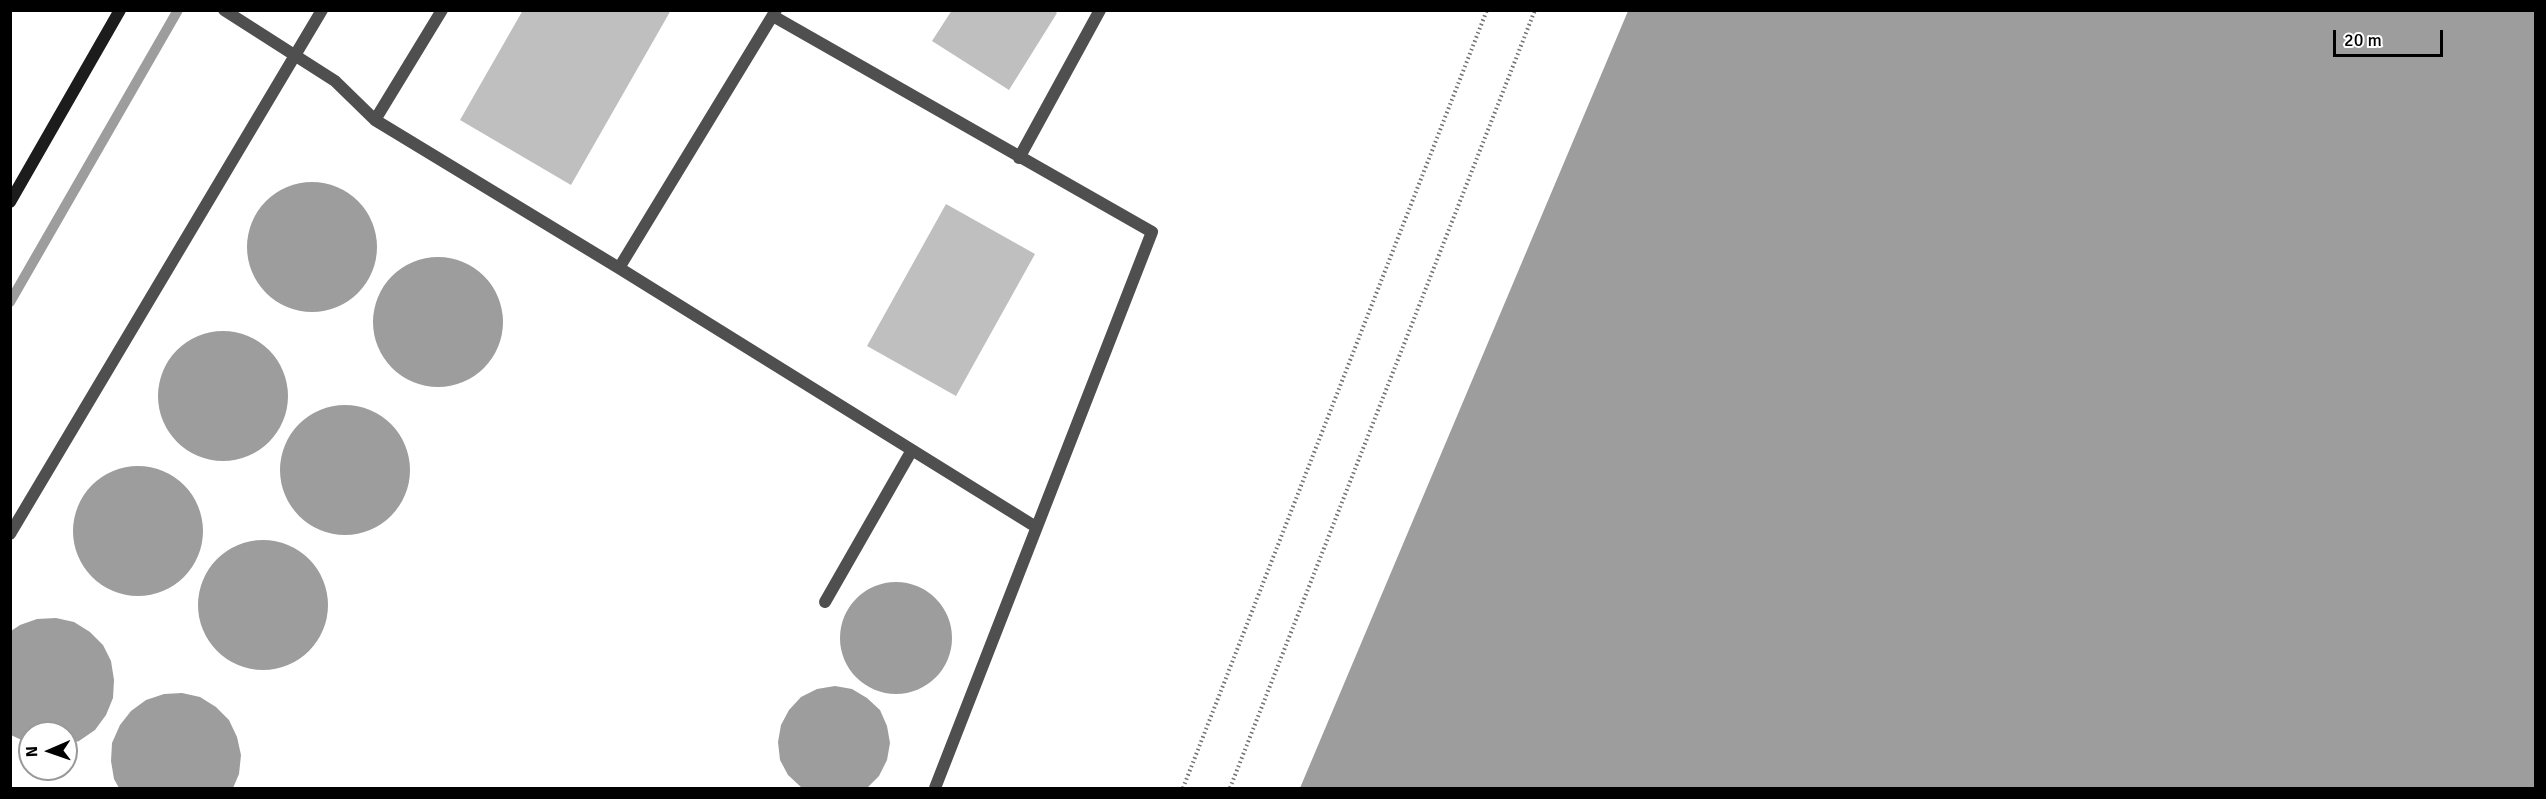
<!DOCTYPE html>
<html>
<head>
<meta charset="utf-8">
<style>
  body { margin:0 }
  #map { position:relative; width:2546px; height:799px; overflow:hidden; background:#fff; font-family:Signika,sans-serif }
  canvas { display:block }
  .frame { position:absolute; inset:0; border:12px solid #000; pointer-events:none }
  .north { position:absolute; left:18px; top:721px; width:60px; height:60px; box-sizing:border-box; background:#fff; border:2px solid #999; border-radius:50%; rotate:268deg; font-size:16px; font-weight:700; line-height:24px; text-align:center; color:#000 }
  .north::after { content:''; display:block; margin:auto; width:21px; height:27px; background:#000; clip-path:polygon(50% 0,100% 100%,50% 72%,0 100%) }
  .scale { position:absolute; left:2333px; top:30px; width:110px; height:27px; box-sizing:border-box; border:3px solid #000; border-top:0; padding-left:8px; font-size:18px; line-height:21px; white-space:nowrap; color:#000; -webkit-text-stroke:4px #fff; paint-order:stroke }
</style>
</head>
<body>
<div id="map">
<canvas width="2546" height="799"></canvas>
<div class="frame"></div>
<div class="north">N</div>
<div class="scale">20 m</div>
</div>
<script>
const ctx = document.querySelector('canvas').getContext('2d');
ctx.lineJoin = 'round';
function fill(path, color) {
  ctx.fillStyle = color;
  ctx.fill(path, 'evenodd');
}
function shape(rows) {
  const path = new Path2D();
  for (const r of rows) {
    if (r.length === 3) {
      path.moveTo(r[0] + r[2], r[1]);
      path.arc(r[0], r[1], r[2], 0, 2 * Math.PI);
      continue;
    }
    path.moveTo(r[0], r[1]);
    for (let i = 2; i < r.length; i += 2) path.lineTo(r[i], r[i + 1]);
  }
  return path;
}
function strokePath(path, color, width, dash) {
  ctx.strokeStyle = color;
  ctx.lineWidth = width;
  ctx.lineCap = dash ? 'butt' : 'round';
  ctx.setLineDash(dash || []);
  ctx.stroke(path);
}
const water = shape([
  [1628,11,2535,11,2535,788,1300,788],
  [312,247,65],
  [438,322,65],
  [223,396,65],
  [345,470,65],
  [138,531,65],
  [263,605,65],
  [896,638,56],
  [56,618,74,622,90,632,103,645,111,661,114,680,113,698,106,715,95,730,79,741,66,745,66,733,30,733,30,744,11,735,11,631,20,625,37,619],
  [835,686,852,689,867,698,880,710,887,726,890,743,887,760,879,776,867,788,802,788,788,775,780,760,778,742,781,725,789,710,801,697,817,689],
  [182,693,200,697,216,707,229,720,237,737,241,755,239,774,233,788,119,788,114,779,111,761,112,743,120,725,131,711,146,700,164,694]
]);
const stream = shape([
  [10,302,178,10]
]);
const building = shape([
  [523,10,671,10,571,185,460,120],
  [952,10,1054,10,1057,13,1009,90,932,41],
  [946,204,1035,254,956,396,867,346]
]);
const path = shape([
  [1183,788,1487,10],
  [1230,788,1535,10]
]);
const lane = shape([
  [224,10,335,81,375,120,619,268,1036,527],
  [773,16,1152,232,935,788],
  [375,120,442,10],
  [1019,158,1100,10],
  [619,268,776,10],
  [10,534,322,10],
  [825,602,912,450]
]);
const secondary = shape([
  [10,202,120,10]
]);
fill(water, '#9d9d9d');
strokePath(stream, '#9d9d9d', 10);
fill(building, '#bfbfbf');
strokePath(path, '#717171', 4, [1.5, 3]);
strokePath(lane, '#4f4f4f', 12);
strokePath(secondary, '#1c1c1c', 12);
</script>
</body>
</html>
